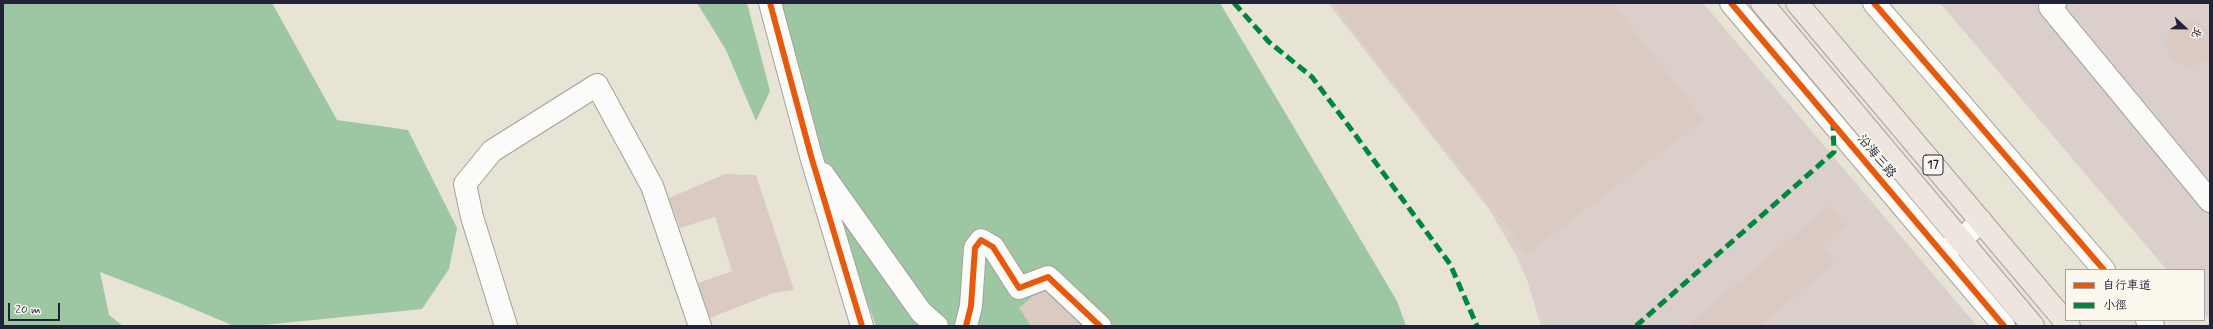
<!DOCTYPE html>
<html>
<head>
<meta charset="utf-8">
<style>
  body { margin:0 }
  #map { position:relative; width:2213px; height:329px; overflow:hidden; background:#e7e4d6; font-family:Mynerve,"LXGW WenKai TC",sans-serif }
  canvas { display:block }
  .frame { position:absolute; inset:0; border:4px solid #22223b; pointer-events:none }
  .legend { position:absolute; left:2065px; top:269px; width:140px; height:52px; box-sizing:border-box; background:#fbf7ec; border:1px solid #a4a2a5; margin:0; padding:5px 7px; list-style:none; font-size:12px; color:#22223b }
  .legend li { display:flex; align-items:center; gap:8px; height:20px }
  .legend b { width:20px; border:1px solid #a4a2a5 }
  .north { position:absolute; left:2165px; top:8px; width:40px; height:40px; -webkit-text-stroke:3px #fbf7ec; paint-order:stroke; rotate:112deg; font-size:11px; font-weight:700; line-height:16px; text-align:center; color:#22223b }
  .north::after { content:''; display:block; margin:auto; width:14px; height:18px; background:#22223b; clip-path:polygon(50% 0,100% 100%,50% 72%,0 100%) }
  .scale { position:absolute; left:8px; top:303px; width:52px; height:18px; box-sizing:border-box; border:2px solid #22223b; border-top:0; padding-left:5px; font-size:12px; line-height:14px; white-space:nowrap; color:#22223b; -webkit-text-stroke:3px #fbf7ec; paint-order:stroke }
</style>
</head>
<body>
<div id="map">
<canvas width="2213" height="329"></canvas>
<div class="frame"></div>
<ul class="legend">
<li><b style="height:5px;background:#e8590c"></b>自行車道</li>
<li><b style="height:5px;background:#00873e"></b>小徑</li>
</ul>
<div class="north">北</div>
<div class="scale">20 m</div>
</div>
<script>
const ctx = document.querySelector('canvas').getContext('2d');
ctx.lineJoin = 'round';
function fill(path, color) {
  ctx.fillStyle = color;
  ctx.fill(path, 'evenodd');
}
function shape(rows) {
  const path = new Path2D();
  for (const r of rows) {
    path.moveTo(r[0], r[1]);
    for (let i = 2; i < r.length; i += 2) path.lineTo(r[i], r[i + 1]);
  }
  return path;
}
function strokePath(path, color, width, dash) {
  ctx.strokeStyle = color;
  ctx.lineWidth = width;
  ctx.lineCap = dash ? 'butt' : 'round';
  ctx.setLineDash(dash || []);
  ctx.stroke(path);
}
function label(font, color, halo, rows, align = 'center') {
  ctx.font = font + ' Mynerve,"LXGW WenKai TC",sans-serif';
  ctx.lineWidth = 4;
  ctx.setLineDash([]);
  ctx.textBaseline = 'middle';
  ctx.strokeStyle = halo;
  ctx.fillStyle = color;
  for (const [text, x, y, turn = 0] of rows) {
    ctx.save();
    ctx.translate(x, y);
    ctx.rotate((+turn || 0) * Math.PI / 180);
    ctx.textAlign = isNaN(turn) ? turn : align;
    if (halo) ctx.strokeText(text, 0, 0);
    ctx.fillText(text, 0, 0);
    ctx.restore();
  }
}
const industrial = shape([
  [1328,3,1703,3,1977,326,1541,326,1527,280,1516,255,1489,209],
  [1940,3,2210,3,2210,320,2204,313,2204,270,2167,270]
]);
const forest = shape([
  [3,3,272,3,337,120,408,130,457,228,449,269,422,309,254,326,234,326,170,299,100,272,109,315,123,326,3,326],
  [697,3,747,3,770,91,756,121,726,50],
  [778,3,1220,3,1397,301,1406,326,876,326,835,213]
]);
const building = shape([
  [1332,3,1612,3,1704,120,1527,253],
  [2188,20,2203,25,2210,33,2210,61,2190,66,2174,61,2169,55,2166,40,2169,32,2180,21],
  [725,174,756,175,794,290,773,293,710,318,698,283,732,271,715,217,680,228,669,198],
  [1829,206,1845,225,1821,246,1835,263,1760,326,1687,326],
  [1045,291,1082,326,1031,326,1019,308,1033,296]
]);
const minor = shape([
  [770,3,811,156,862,326],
  [1731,3,2004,326],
  [1874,3,2104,270],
  [2055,3,2050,7,2210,201],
  [823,174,921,312,937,326],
  [1945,251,1961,240,1981,221],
  [2147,320,2153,326],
  [506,326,472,217,465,184,492,151,597,85,652,186,700,326],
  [966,326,971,306,975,248,981,240,993,247,1019,288,1048,277,1100,326]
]);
const major = shape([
  [1762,3,2033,326],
  [1797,3,2069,326]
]);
const quiet = shape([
  [1234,3,1269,42,1312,77,1348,125,1450,264,1477,326],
  [1636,326,1834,152,1833,124]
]);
const cycleway = shape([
  [770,3,811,156,862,326],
  [1731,3,2004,326],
  [1874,3,2104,270],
  [966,326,971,306,975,248,981,240,993,247,1019,288,1048,277,1100,326]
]);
const shields = [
  [1933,165,20]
];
const shieldNames = [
  ["17",1933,165]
];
const streetNames = [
  ["沿海三路",1876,157,50]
];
fill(industrial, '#dbcfcc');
fill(forest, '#9dc6a2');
fill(building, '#dbcac2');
strokePath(minor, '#a3a19c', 24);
strokePath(major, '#a3a19c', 24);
strokePath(minor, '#fbfbf9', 22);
strokePath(major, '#eee6de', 22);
strokePath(quiet, '#00873e', 5, [10, 5]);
strokePath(cycleway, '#e8590c', 6);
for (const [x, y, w] of shields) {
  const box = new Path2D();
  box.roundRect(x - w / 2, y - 10, w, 20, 3);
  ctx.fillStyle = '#fbf7ec';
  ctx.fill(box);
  strokePath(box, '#22223b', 1);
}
label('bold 12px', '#22223b', null, shieldNames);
label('13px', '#22223b', '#fbf7ec', streetNames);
</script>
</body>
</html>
